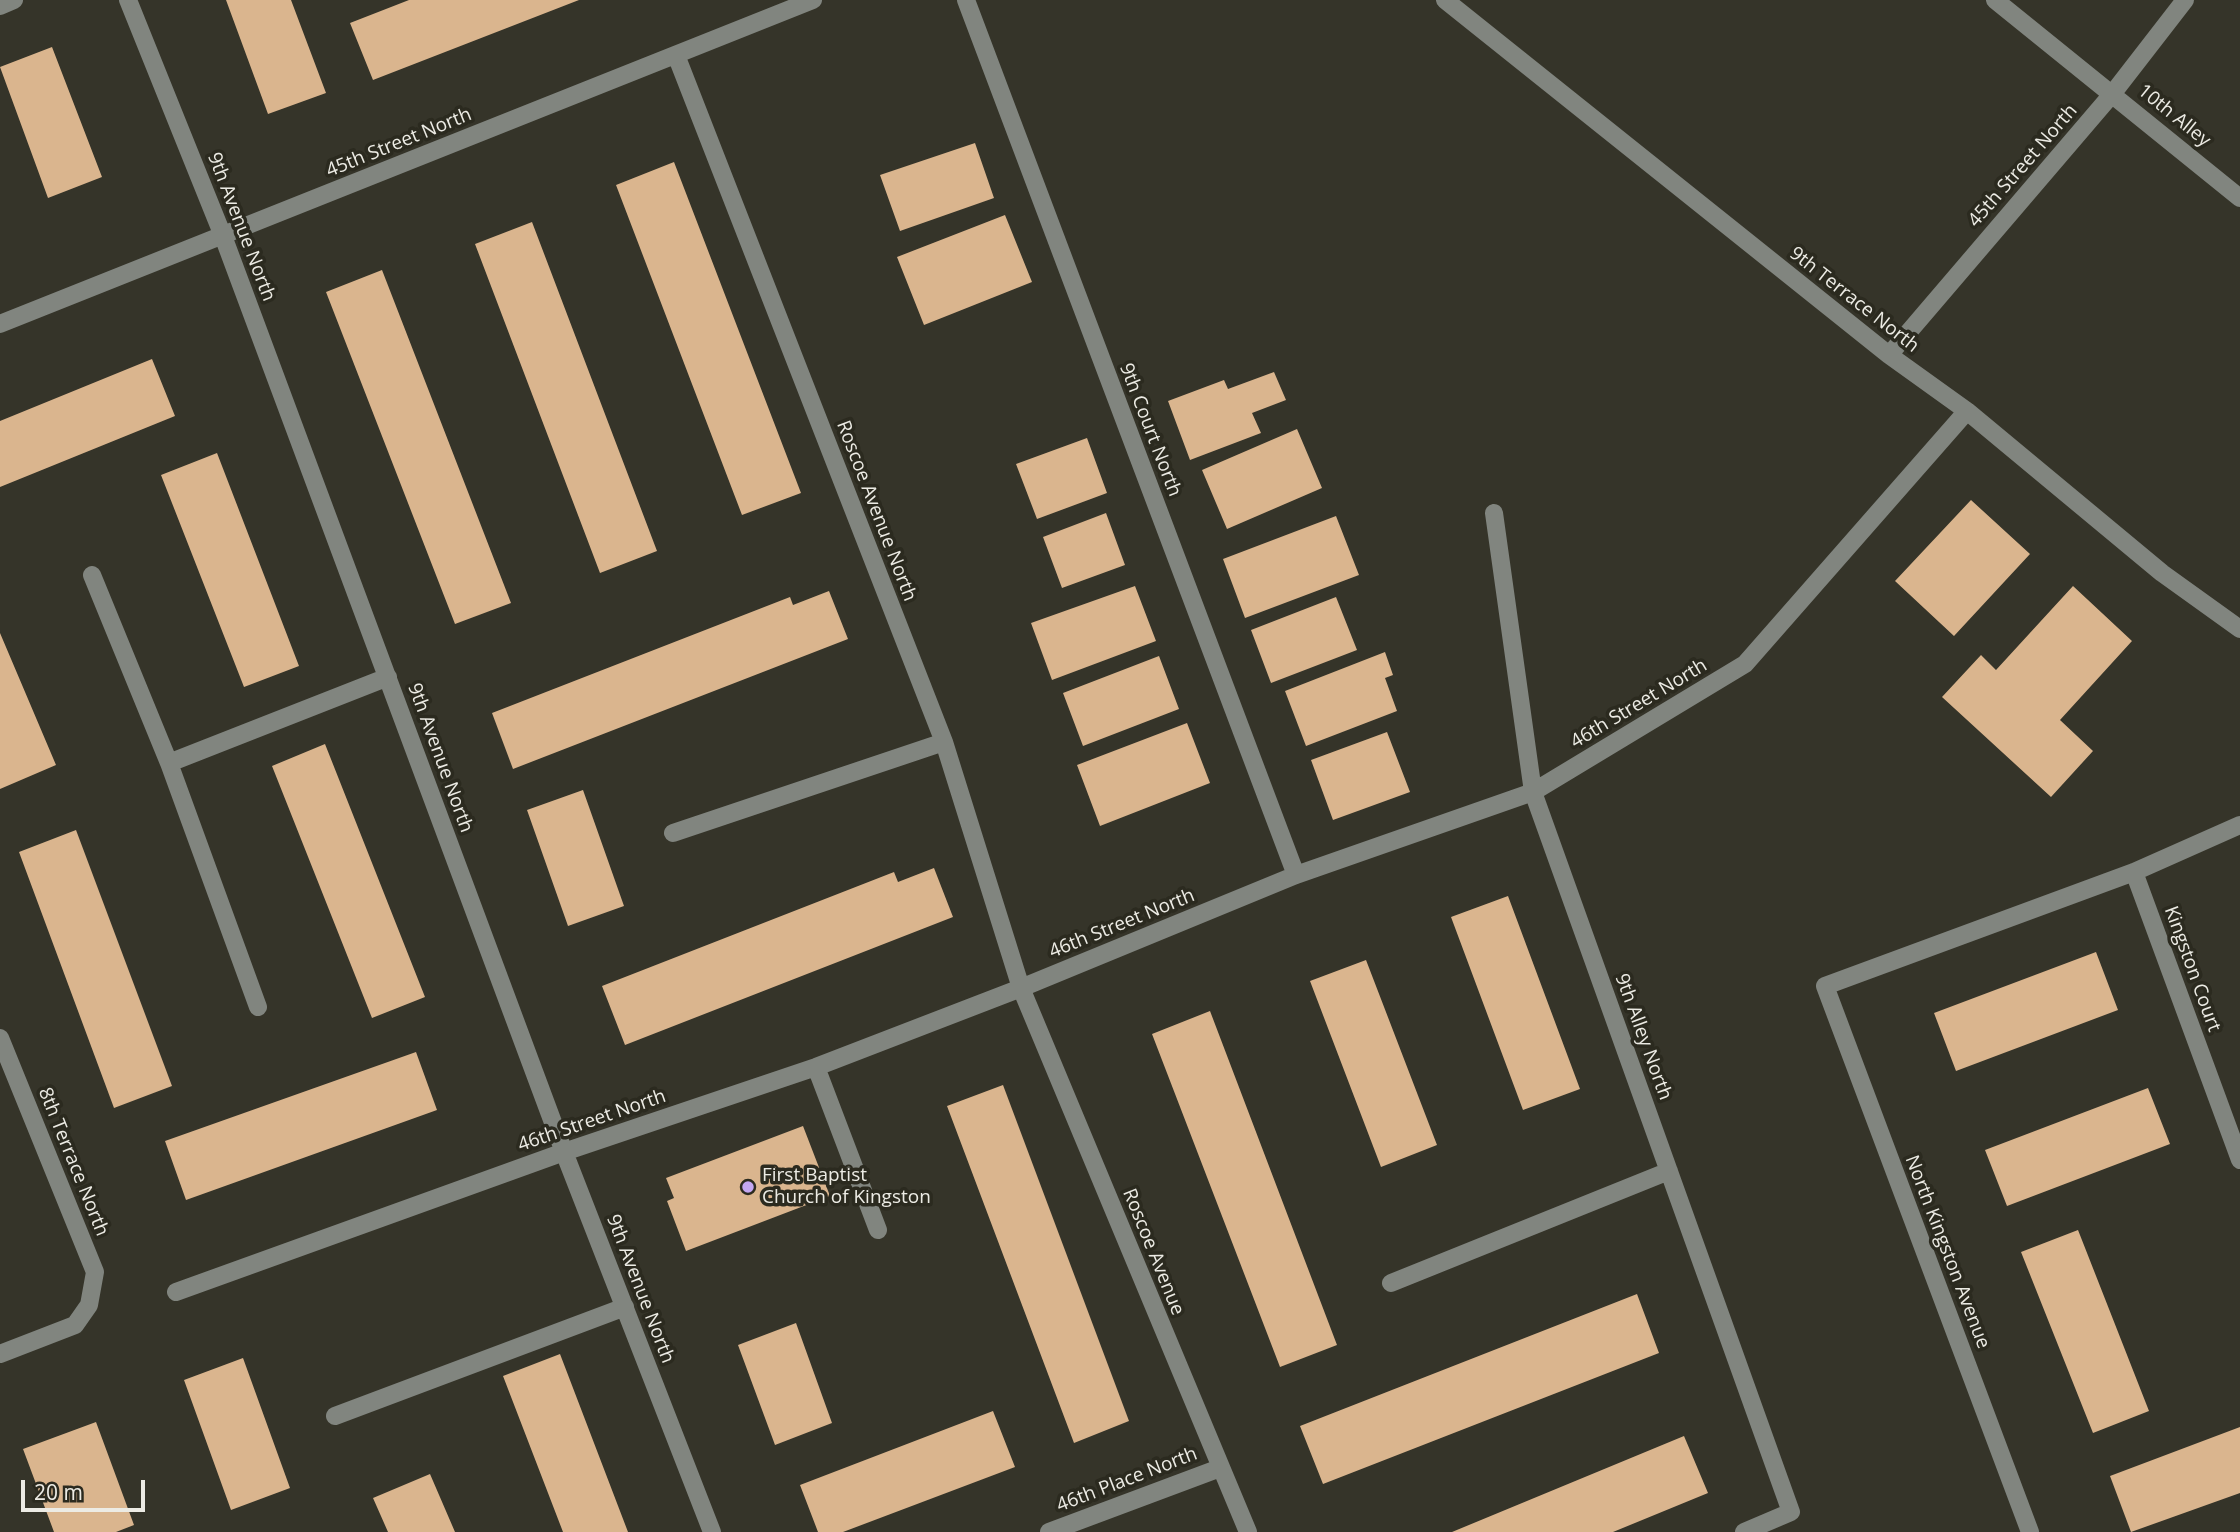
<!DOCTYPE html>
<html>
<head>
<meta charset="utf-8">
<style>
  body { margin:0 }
  #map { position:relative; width:2240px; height:1532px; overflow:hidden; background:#353429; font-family:"Open Sans",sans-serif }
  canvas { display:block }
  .scale { position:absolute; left:21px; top:1480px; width:124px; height:32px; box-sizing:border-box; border:4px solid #ecebe4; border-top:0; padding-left:9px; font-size:21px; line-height:24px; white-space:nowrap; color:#ecebe4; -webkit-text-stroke:5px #2b2a1f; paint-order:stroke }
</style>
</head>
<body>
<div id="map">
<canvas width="2240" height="1532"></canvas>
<div class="scale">20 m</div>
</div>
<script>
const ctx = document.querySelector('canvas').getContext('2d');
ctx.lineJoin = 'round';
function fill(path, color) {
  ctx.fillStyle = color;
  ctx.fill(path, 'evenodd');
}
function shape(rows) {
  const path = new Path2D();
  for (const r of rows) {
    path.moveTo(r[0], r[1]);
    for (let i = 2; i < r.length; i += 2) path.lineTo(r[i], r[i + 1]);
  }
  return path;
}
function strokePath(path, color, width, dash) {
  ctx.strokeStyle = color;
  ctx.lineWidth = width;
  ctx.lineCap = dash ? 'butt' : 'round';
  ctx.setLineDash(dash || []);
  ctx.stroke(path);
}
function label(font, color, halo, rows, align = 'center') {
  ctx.font = font + ' "Open Sans",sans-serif';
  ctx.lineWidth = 7;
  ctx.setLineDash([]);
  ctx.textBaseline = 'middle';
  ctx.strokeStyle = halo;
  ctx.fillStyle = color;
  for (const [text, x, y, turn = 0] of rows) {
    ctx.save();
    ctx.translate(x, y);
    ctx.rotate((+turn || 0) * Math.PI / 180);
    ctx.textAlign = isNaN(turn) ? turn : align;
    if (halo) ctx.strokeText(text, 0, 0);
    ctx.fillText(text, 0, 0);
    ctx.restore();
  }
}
const building = shape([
  [226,0,291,0,326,93,268,114],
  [409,0,579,0,373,80,350,23],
  [52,47,102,177,48,198,0,67],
  [975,143,994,198,900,231,880,175],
  [674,162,801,493,742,515,616,185],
  [1005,215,1032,282,924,325,897,257],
  [532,222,657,551,600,573,475,244],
  [382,270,511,603,455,624,326,292],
  [152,359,175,416,0,487,0,421],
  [1274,372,1286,400,1252,413,1261,433,1190,460,1168,401,1224,380,1228,389],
  [1297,429,1322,488,1227,529,1202,470],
  [1087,438,1107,493,1037,519,1016,464],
  [217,453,299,666,244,687,161,475],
  [1971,500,2030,554,1954,636,1895,581],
  [1106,513,1125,565,1062,588,1043,537],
  [1336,516,1359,575,1245,618,1223,559],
  [1135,586,1156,641,1052,680,1031,623],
  [2073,586,2132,641,2060,720,2093,751,2051,797,1942,697,1981,655,1996,670],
  [829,591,848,639,513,769,492,713,790,597,793,605],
  [1336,597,1357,650,1271,683,1251,630],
  [0,633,56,765,0,789],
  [1385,652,1393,675,1385,678,1397,711,1306,746,1285,691],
  [1159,656,1179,709,1083,746,1063,693],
  [1187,723,1210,783,1100,826,1077,765],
  [1387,732,1410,792,1333,820,1311,760],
  [325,744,425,997,372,1018,272,766],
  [583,790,624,906,568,926,527,810],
  [76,830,172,1086,114,1108,19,852],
  [934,868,953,917,625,1045,602,986,894,872,898,882],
  [1508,896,1580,1089,1523,1110,1451,917],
  [2096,952,2118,1010,1956,1071,1934,1013],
  [1366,960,1437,1145,1381,1167,1310,981],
  [1210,1011,1337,1345,1280,1367,1152,1034],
  [416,1052,437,1110,186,1200,165,1141],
  [1003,1085,1129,1421,1074,1443,947,1106],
  [2148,1088,2170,1144,2007,1206,1985,1150],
  [803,1126,830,1196,686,1251,667,1201,674,1198,666,1178],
  [2078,1230,2149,1411,2093,1433,2021,1252],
  [1637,1294,1659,1353,1323,1484,1300,1426],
  [796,1323,832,1423,775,1445,738,1345],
  [560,1354,628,1532,563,1532,503,1376],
  [243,1358,290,1488,231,1510,184,1380],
  [993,1411,1015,1467,843,1532,818,1532,800,1485],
  [96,1422,134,1525,116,1532,54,1532,23,1449],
  [2240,1427,2240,1493,2131,1532,2110,1476],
  [1684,1436,1708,1493,1613,1532,1452,1532],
  [430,1474,455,1532,388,1532,373,1498]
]);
const minor = shape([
  [128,0,223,236,564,1152,712,1532],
  [966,0,1296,875],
  [1445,0,1889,355,1967,411,2162,573,2240,629],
  [1995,0,2240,198],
  [0,6,14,0],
  [676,55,944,742,1021,988,1248,1532],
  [0,324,813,0],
  [1889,355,2113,93,2185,0],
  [1494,513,1533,792,1791,1512,1744,1532],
  [92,575,169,763],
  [673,833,944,742],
  [2134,872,2240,1160],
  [258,1007,169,763,388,677],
  [0,1038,95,1272,89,1305,75,1325,0,1354],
  [816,1067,878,1230],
  [1391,1283,1669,1171],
  [176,1292,564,1152,816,1067,1021,988,1296,875,1533,792,1745,664,1967,411],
  [335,1416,625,1307],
  [1049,1532,1220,1468],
  [2030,1532,1825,986,2134,872,2240,825]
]);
const markers = [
  [748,1187,7,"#c4a7f1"]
];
const streetNames = [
  ["10th Alley",2174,116,39],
  ["45th Street North",399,143,-22],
  ["45th Street North",2023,166,-49],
  ["9th Avenue North",241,227,69],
  ["9th Terrace North",1854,300,38],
  ["9th Court North",1150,430,69],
  ["Roscoe Avenue North",876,511,69],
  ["46th Street North",1639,704,-31],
  ["9th Avenue North",440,758,70],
  ["46th Street North",1122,924,-22],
  ["Kingston Court",2192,969,70],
  ["9th Alley North",1643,1037,70],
  ["46th Street North",592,1121,-19],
  ["8th Terrace North",73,1162,68],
  ["Roscoe Avenue",1153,1252,68],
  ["North Kingston Avenue",1947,1252,69],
  ["9th Avenue North",640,1289,69],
  ["46th Place North",1127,1480,-21]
];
const poiNames = [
  ["First Baptist",762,1176],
  ["Church of Kingston",762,1198]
];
fill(building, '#dab58e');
strokePath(minor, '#81857f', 18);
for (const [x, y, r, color] of markers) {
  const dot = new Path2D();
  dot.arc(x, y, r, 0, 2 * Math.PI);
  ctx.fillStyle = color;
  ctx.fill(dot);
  strokePath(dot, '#2b2a1f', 2.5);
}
label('19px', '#ecebe4', '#2b2a1f', streetNames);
label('19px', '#ecebe4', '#2b2a1f', poiNames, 'left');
</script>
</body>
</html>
